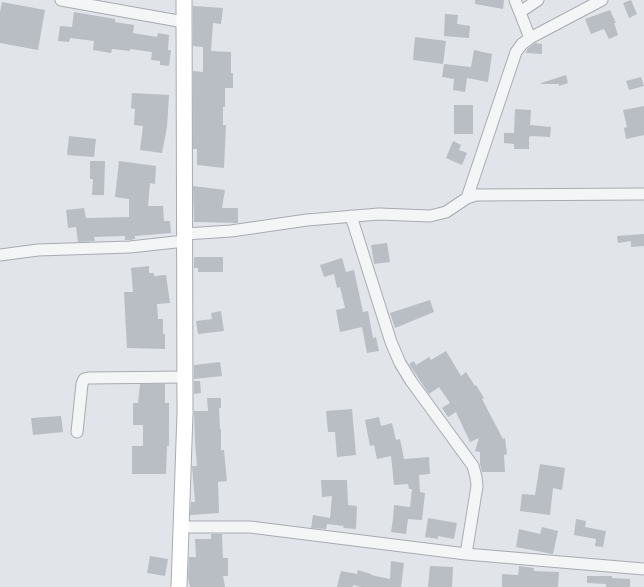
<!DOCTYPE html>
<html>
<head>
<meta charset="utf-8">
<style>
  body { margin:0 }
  canvas { display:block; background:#e1e4e8 }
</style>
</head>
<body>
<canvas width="644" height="587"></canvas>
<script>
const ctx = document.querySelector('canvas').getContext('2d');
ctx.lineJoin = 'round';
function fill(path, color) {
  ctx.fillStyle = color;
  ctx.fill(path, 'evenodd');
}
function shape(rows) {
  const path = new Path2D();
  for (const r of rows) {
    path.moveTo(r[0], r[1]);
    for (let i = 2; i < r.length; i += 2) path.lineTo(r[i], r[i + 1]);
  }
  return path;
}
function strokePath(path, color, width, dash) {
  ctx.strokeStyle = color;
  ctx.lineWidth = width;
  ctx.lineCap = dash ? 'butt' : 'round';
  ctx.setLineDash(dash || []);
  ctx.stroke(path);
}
const building = shape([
  [475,0,504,0,503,9,475,4],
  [631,0,637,14,629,18,623,3],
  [2,2,45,10,38,50,0,43,0,12],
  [193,6,223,8,221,24,213,23,211,51,231,52,231,73,233,73,233,88,225,88,225,107,223,107,223,125,226,125,224,168,197,165,197,149,193,149,193,71,203,72,203,47,193,46],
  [610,10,616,23,614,23,618,35,609,39,604,29,591,34,585,19],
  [74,12,115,19,115,22,134,25,133,33,157,37,158,33,169,35,168,50,171,50,169,66,160,65,160,61,151,60,152,52,130,49,130,51,112,49,111,53,93,50,94,41,70,38,69,42,58,41,60,26,72,27],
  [445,14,458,15,457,24,470,26,469,38,444,36],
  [415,37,446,41,443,64,413,60],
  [535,43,542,44,542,54,526,53,527,49],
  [474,50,492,54,488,82,467,78,465,92,453,90,454,79,442,77,444,64,471,67],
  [566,75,568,83,559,86,559,84,541,84,541,83],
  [641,77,644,86,629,90,626,81],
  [132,93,169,95,167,127,162,153,140,150,143,126,134,125,135,109,131,108],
  [454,105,473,105,473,134,454,134],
  [644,106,644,135,626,139,624,128,627,127,623,110],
  [515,109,531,110,530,125,551,127,550,137,531,136,529,137,529,149,514,149,514,144,504,143,504,133,514,133],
  [69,136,96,139,94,157,67,155],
  [453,141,461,145,459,150,467,153,462,165,446,158],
  [90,161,105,161,104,195,92,195,93,179,90,179],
  [119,161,156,166,155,184,150,183,148,206,163,206,164,221,170,221,171,233,135,236,135,239,130,240,125,240,125,236,94,237,95,241,78,242,76,227,68,228,66,210,84,208,86,218,129,217,129,199,115,197],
  [193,186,225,190,222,208,238,208,238,223,194,222],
  [644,234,644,246,631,247,631,241,618,243,617,236],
  [387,243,390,262,374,264,371,245],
  [194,257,223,257,223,272,198,272,198,268,194,268],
  [342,258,346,272,354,270,363,312,368,311,373,338,376,337,379,351,367,353,362,327,340,332,336,310,345,308,340,287,337,288,334,274,324,277,320,265],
  [149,266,149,273,154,273,154,276,166,275,170,303,157,304,158,319,163,319,163,334,165,334,165,349,127,348,124,292,133,292,131,268],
  [430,300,434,312,395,328,390,313],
  [221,311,224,331,198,334,196,321,212,319,211,313],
  [446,351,461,376,466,372,475,386,476,385,484,398,482,399,503,439,505,438,507,454,504,455,505,472,482,472,480,464,480,452,475,451,479,438,470,442,456,412,448,417,442,408,450,403,439,387,429,394,409,364,414,361,416,365,429,357,431,360],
  [220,362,222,376,194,379,194,365],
  [194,381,200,381,201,393,194,394],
  [140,384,165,384,165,403,169,403,169,446,167,446,166,474,132,474,132,446,143,446,143,425,133,425,133,403,138,403],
  [207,398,221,398,221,408,219,408,220,429,221,429,221,450,224,450,227,481,218,482,219,513,190,515,191,502,195,502,192,466,197,466,195,443,194,411,208,411],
  [352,409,356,455,337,457,335,432,328,432,326,411],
  [61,416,63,432,33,435,31,418],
  [379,417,381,426,392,423,396,440,400,439,404,459,429,457,430,474,419,475,420,492,425,493,422,520,408,519,406,534,391,532,393,519,394,505,410,507,412,489,409,489,408,484,394,485,391,456,377,459,374,445,370,446,365,420],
  [540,464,565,468,562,490,553,488,550,515,520,511,522,494,535,495],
  [321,480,347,480,348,505,357,506,356,529,343,528,344,526,327,524,326,529,311,528,313,515,330,518,332,496,322,497],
  [428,518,457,523,454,539,438,536,438,539,425,537],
  [576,519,586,521,585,527,606,531,603,547,595,546,596,539,574,535],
  [542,527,558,531,553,554,516,547,519,529,540,534],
  [211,534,222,534,223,558,228,558,228,576,223,576,225,587,190,587,188,577,189,557,196,557,195,539,211,539],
  [150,556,168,559,165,576,147,573],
  [391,561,404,563,401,587,361,587,353,585,353,587,337,587,341,571,357,574,358,570,371,574,371,575,390,579],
  [430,566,453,567,452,587,428,587],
  [519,566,534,568,534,571,559,572,558,587,502,587,502,574,518,575],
  [587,576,612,576,612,578,630,579,630,587,606,587,606,584,587,583]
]);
const street = shape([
  [61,0,184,22],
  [515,0,530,38],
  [520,12,538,0],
  [467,198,516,52,522,44,530,38,602,0],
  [351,216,391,342,400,363,411,381,473,466,476,477,477,486,466,554],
  [185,234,231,231,307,220,379,214,430,216,446,212,467,198,476,195,644,194],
  [0,255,38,250,130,247,185,241],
  [77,432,82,384,84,379,88,378,185,377],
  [180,527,250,527,466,554,644,569]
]);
const secondary = shape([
  [179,587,185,413,184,0]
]);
fill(building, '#b9bec5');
strokePath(street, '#a7abb2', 13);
strokePath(secondary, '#a7abb2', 17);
strokePath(street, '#f4f5f7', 11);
strokePath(secondary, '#fff', 15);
</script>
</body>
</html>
